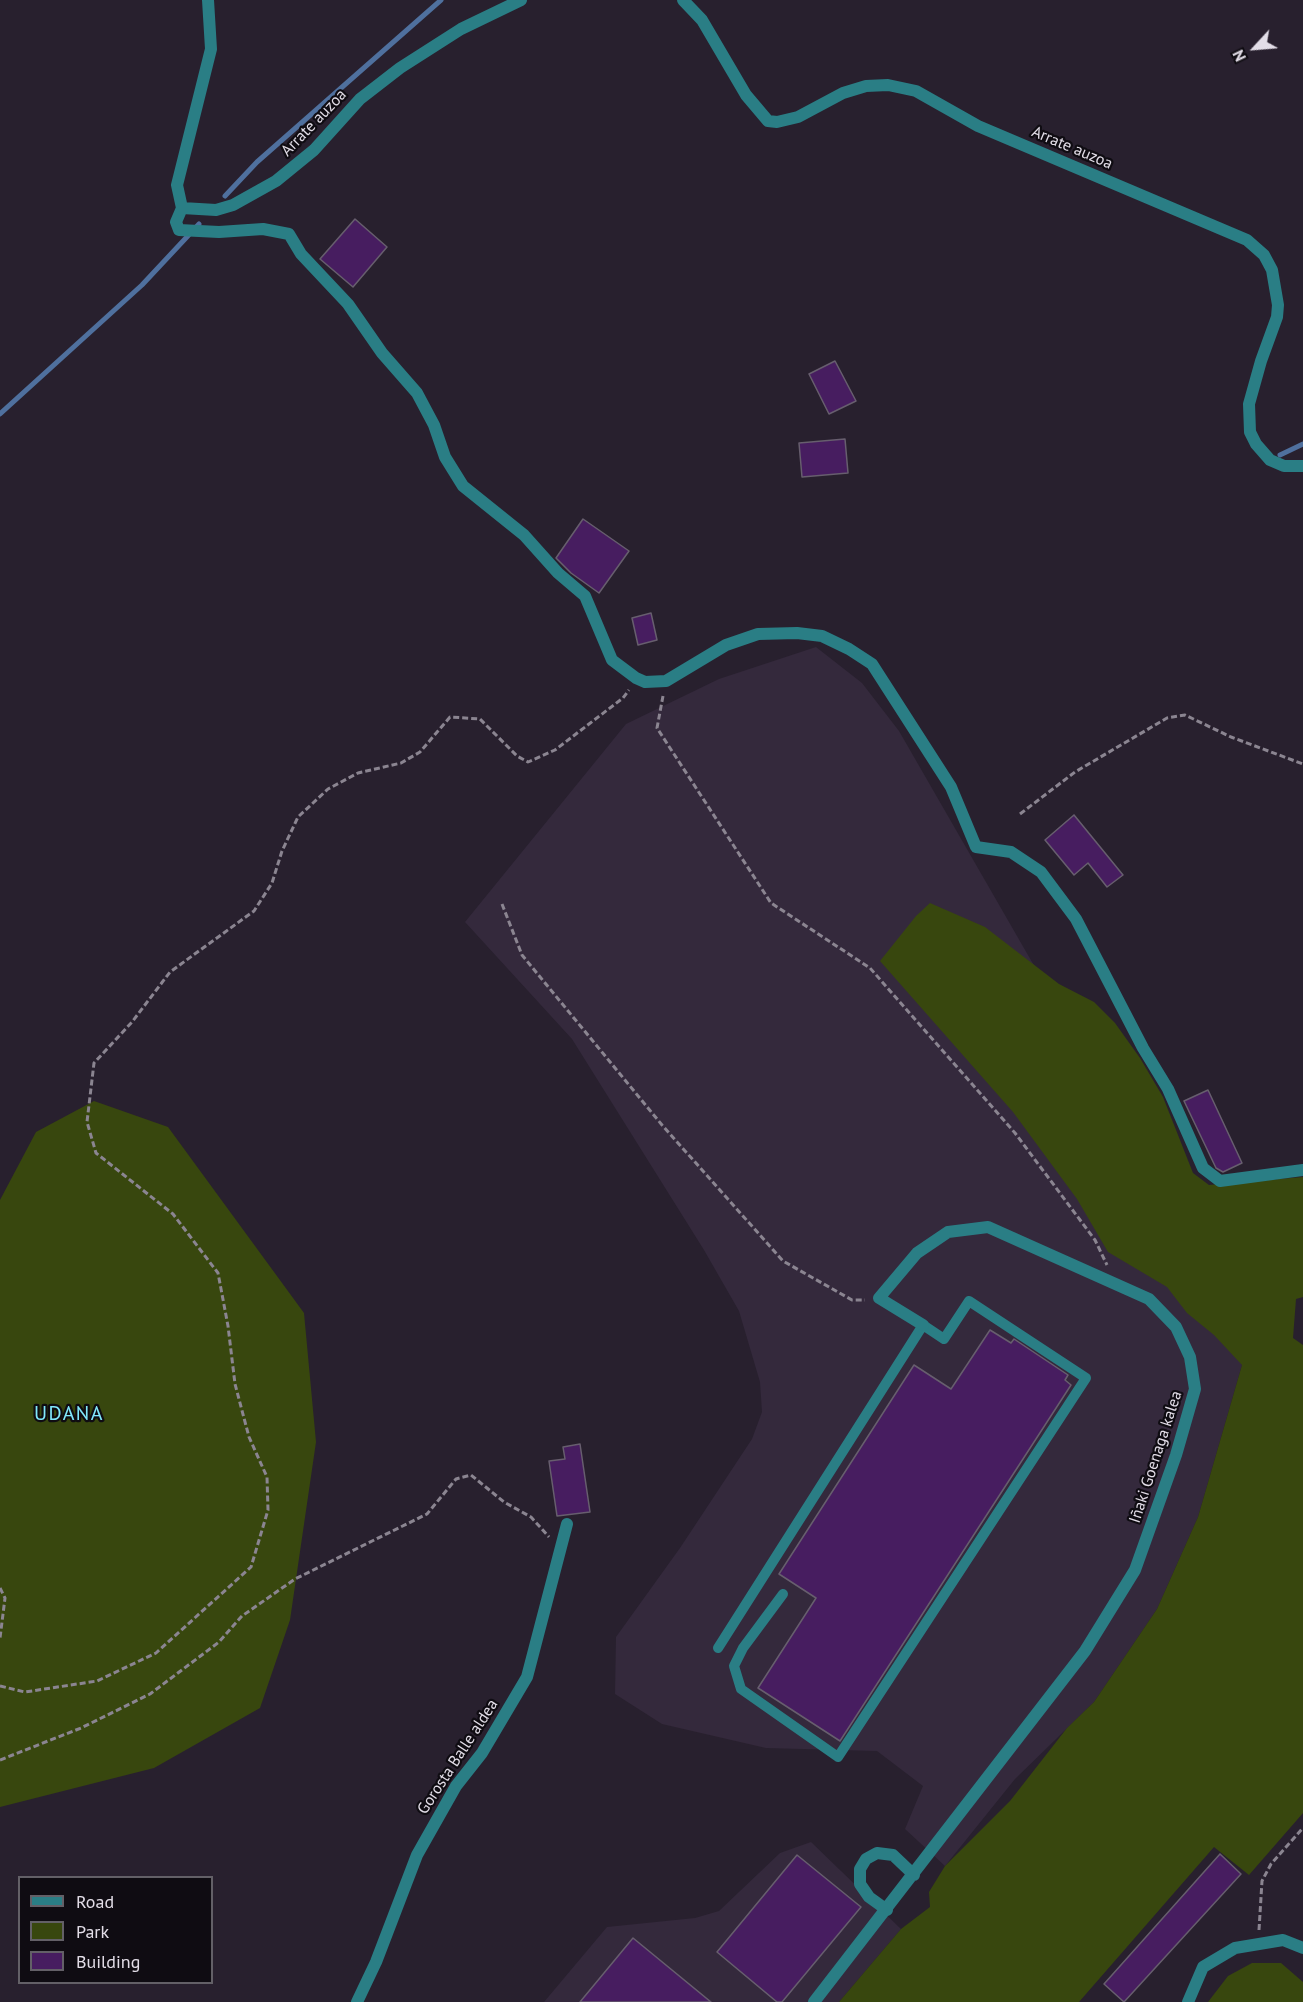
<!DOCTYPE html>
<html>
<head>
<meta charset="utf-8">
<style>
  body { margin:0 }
  #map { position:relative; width:1303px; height:2002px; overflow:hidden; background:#28202e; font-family:"PT Sans",sans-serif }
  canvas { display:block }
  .legend { position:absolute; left:18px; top:1876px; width:195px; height:108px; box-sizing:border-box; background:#0f0c12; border:2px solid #636067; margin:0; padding:8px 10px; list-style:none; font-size:18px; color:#e2dde7 }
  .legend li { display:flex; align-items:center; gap:12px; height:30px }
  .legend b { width:30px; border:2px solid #636067 }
  .north { position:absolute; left:1225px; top:18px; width:60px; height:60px; -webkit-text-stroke:4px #0f0c12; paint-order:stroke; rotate:244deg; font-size:16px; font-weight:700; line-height:24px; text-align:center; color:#e2dde7 }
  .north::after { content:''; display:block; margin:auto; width:21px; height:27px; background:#e2dde7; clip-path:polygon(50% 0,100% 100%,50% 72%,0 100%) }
</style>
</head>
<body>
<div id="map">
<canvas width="1303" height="2002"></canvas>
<ul class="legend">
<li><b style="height:8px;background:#2a7e85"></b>Road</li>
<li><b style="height:16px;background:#38470e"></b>Park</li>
<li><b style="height:16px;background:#471d60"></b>Building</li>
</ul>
<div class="north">N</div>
</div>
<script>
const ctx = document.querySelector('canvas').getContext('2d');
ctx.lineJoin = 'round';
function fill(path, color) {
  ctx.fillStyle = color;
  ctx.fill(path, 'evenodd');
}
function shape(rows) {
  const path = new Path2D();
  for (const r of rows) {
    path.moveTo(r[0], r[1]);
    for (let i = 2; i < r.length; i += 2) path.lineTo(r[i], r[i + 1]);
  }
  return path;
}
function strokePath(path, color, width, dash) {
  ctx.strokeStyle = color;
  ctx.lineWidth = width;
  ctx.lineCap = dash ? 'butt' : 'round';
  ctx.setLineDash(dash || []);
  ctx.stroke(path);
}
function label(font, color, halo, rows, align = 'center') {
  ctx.font = font + ' "PT Sans",sans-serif';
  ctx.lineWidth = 4.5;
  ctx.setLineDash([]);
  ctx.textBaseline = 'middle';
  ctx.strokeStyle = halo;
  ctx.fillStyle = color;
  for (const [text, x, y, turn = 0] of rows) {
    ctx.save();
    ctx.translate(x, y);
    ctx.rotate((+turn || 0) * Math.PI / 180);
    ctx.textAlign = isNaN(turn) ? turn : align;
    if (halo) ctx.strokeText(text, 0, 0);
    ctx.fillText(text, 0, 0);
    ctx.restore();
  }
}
const built = shape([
  [816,647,862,683,899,731,1131,1134,1242,1365,1198,1517,1157,1609,1094,1702,1015,1779,945,1866,905,1829,923,1786,877,1751,766,1748,662,1724,615,1694,616,1637,680,1548,752,1439,762,1412,760,1382,739,1311,704,1250,572,1039,465,922,626,724,719,679],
  [811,1842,901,1929,839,2002,544,2002,607,1927,695,1918,719,1911,780,1853]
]);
const green = shape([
  [930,903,985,927,1059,984,1094,1002,1115,1023,1140,1058,1163,1097,1193,1173,1209,1185,1303,1177,1303,1297,1296,1299,1293,1338,1303,1345,1303,1813,1249,1875,1214,1847,1079,2002,839,2002,901,1929,930,1907,929,1892,945,1866,1010,1801,1067,1728,1094,1702,1157,1609,1198,1517,1242,1365,1214,1335,1187,1313,1167,1287,1108,1252,1077,1199,1013,1112,880,961,916,916],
  [94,1101,168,1127,304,1313,316,1442,290,1620,260,1708,154,1768,0,1807,0,1200,36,1132],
  [1252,1963,1281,1963,1303,1982,1303,2002,1208,2002,1228,1976]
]);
const stream = shape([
  [225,196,257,162,441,0],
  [0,414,142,285,199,224],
  [1280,455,1303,444]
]);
const building = shape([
  [355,219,387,247,353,287,320,259,355,219],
  [835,361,856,401,829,414,809,374,835,361],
  [845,439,848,473,802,477,799,443,845,439],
  [583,519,629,551,599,593,571,573,556,558,583,519],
  [651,613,657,640,638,645,632,618,651,613],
  [1074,815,1123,875,1107,887,1088,863,1074,875,1045,840,1074,815],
  [1208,1090,1242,1163,1223,1172,1216,1168,1184,1101,1208,1090],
  [990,1330,1011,1343,1014,1339,1068,1375,1065,1380,1071,1385,840,1741,758,1688,816,1598,779,1574,914,1365,951,1389,990,1330],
  [580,1444,590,1512,557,1516,549,1461,565,1459,563,1447,580,1444],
  [1220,1854,1241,1874,1124,2002,1104,1984,1220,1854],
  [797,1855,861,1907,782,2002,777,2002,717,1952,797,1855],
  [633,1938,711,2002,580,2002,633,1938]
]);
const path = shape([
  [663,696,657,728,771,903,870,968,1015,1133,1095,1240,1107,1265],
  [1020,814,1075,772,1167,718,1185,715,1231,737,1303,764],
  [502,904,522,955,662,1125,783,1261,852,1300,865,1300],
  [0,1588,5,1598,0,1638],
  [0,1686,25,1692,97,1681,156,1653,251,1567,268,1510,267,1477,249,1437,235,1384,228,1326,218,1273,173,1214,96,1153,87,1122,94,1063,132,1022,170,972,254,911,272,883,282,851,298,817,328,789,358,773,401,763,420,752,450,717,480,719,517,756,528,762,555,750,623,698,629,690],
  [0,1760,81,1728,150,1694,219,1642,242,1616,295,1579,427,1514,456,1479,471,1475,504,1502,531,1517,549,1537],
  [1259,1930,1262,1881,1271,1864,1303,1828]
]);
const service = shape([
  [718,1648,923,1325,944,1339,969,1301,1086,1378,838,1757,741,1689,734,1666,743,1648,783,1594]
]);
const minor = shape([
  [683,0,702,20,746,95,768,121,777,122,798,117,843,93,866,86,888,85,916,91,978,126,1247,240,1264,255,1272,270,1278,305,1277,317,1261,361,1249,404,1250,432,1256,444,1270,460,1284,466,1303,466],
  [182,208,176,222,179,230,219,232,263,229,289,234,301,254,348,304,382,353,417,393,434,425,445,457,463,486,524,535,558,573,585,596,612,660,636,678,645,682,666,681,726,645,758,634,797,633,822,636,849,649,872,664,951,787,976,847,1011,852,1041,872,1076,919,1143,1048,1168,1089,1203,1168,1220,1181,1303,1170],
  [182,208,216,210,233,205,276,181,314,150,360,99,400,68,461,29,521,0],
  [182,208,177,185,211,49,208,0],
  [887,1910,869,1897,860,1884,860,1869,866,1859,877,1853,893,1855,914,1875],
  [357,2002,376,1962,417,1855,456,1786,482,1753,527,1677,567,1524],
  [814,2002,1085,1651,1135,1570,1176,1455,1195,1389,1190,1357,1176,1327,1149,1299,988,1227,948,1232,917,1253,879,1298,923,1325],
  [1188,2002,1203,1967,1235,1948,1283,1940,1303,1948]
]);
const streetNames = [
  ["Arrate auzoa",314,123,-46],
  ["Arrate auzoa",1072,148,23],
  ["Iñaki Goenaga kalea",1156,1457,-72],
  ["Gorosta Balle aldea",458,1757,-57]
];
const quarterNames = [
  ["UDANA",69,1414]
];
fill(built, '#34293c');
fill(green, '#38470e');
strokePath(stream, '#4f709e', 5);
fill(building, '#471d60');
strokePath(building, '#675e6e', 1.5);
strokePath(path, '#8b8591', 3, [6, 3]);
strokePath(service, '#2a7e85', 10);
strokePath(minor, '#2a7e85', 12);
label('16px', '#e2dde7', '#0f0c12', streetNames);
ctx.letterSpacing = '1.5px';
label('20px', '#81e8fc', '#0f0c12', quarterNames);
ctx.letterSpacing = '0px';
</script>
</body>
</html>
